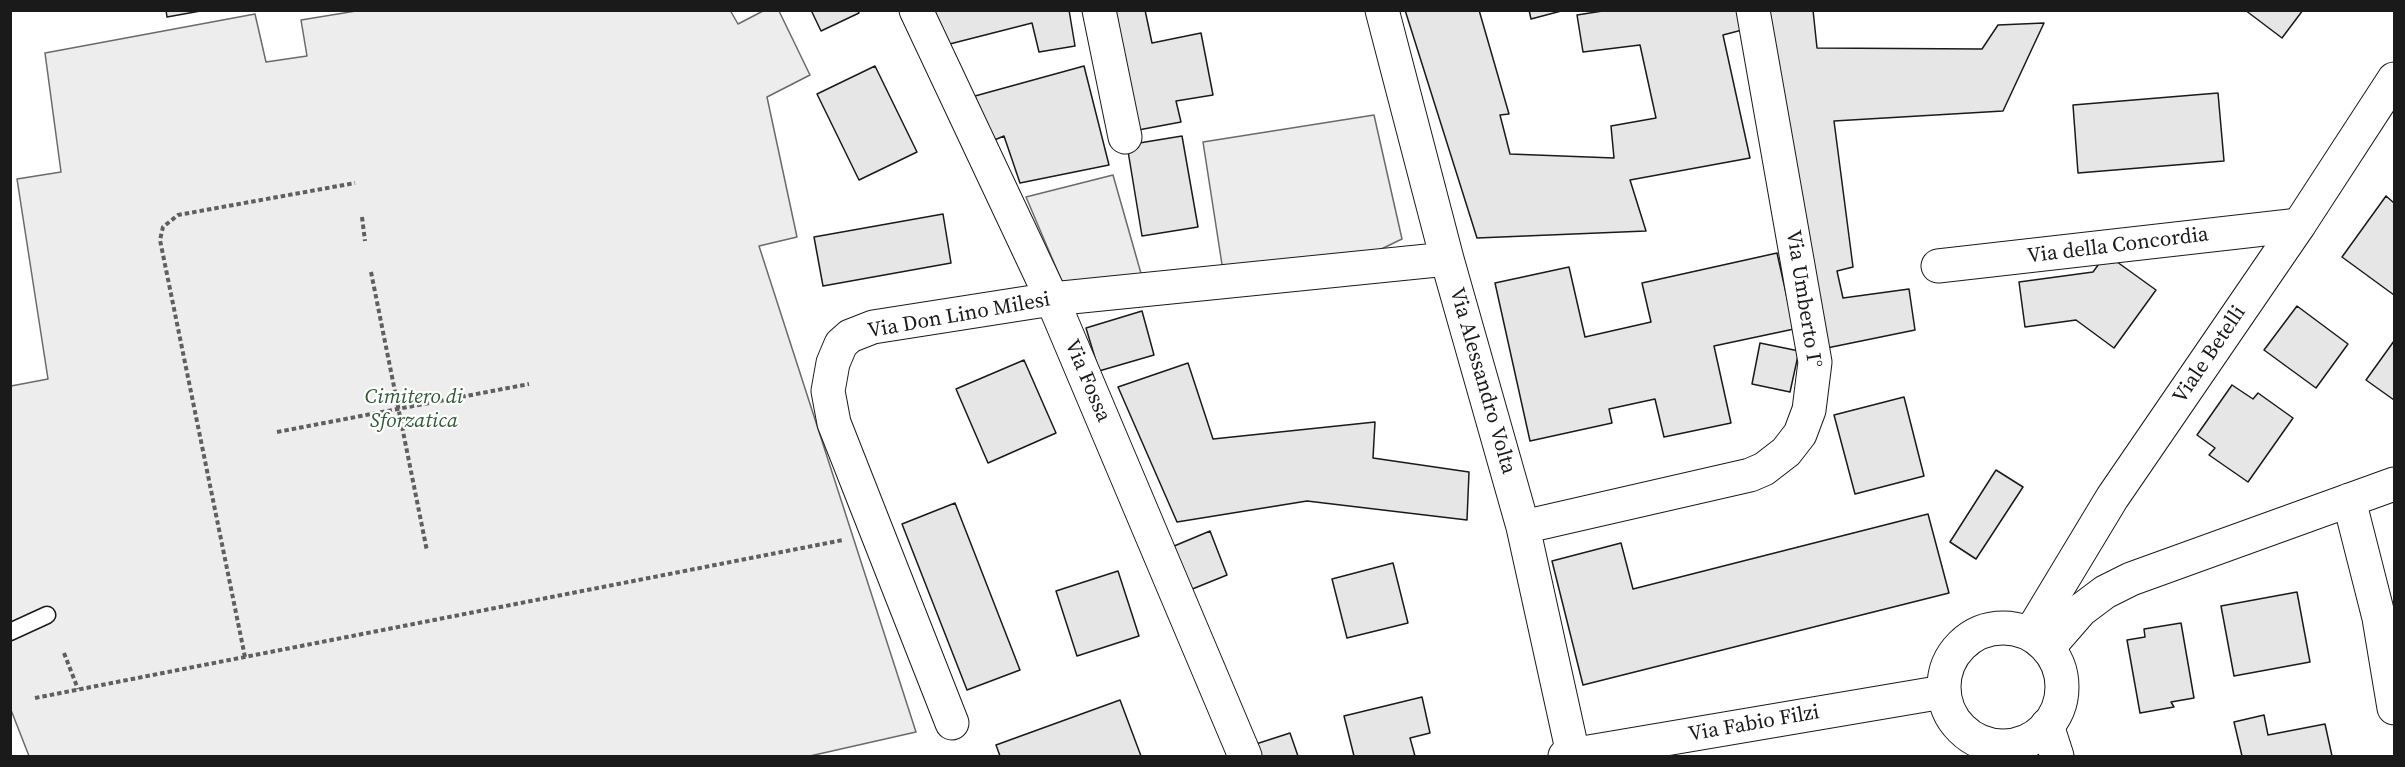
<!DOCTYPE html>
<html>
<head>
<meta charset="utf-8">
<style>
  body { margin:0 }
  #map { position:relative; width:2405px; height:767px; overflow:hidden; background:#fff; font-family:"Source Serif 4",serif }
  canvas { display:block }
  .frame { position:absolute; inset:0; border:12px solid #1a1a1a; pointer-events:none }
</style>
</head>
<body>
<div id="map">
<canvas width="2405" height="767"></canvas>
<div class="frame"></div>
</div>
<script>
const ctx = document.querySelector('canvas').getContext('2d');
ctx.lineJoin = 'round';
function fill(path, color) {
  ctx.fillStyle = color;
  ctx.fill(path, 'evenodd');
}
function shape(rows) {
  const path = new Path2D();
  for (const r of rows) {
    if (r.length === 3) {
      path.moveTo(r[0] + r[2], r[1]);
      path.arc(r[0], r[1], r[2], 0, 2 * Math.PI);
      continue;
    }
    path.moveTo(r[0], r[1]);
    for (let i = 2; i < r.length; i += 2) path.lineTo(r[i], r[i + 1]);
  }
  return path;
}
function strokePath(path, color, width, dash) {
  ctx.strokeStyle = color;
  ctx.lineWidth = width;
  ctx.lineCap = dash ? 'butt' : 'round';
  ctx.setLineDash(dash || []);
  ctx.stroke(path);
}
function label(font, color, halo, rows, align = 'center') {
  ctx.font = font + ' "Source Serif 4",serif';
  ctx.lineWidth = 4.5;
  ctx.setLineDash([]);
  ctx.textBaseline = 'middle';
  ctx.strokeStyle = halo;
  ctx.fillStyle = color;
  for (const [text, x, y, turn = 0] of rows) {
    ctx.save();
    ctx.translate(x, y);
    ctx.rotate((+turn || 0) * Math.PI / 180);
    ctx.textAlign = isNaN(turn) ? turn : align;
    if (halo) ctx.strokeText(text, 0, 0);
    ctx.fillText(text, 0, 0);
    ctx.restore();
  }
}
const built = shape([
  [730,10,738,24,763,11,779,11,810,75,767,97,797,237,759,246,916,732,810,756,29,756,11,710,11,386,48,379,17,179,61,172,45,53,255,14,266,62,307,56,301,20,356,11,730,10],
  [1374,115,1402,239,1369,255,1223,271,1203,142,1374,115],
  [1113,175,1142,277,1063,284,1026,197,1113,175]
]);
const building = shape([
  [166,10,206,10,167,17,166,10],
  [811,10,857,10,859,13,821,31,811,10],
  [923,10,1069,10,1075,46,1039,52,1032,23,938,47,923,10],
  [1108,10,1145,10,1152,43,1201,33,1213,95,1176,101,1181,122,1133,131,1108,10],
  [1405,10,1479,10,1509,114,1500,115,1510,154,1614,158,1611,126,1656,118,1640,45,1583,52,1577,15,1609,10,1737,10,1742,30,1723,35,1750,158,1630,180,1646,231,1477,238,1405,10],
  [1529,10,1565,10,1531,19,1529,10],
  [1762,10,1813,10,1817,48,1982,49,1998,25,2044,23,2003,111,1834,121,1853,267,1837,271,1843,298,1909,289,1915,330,1822,349,1762,10],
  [2245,10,2303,10,2282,38,2245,10],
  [875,66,917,152,859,180,817,94,875,66],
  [1084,66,1109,165,1020,183,1004,136,992,141,975,96,1084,66],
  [2218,93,2224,161,2078,173,2073,105,2218,93],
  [1182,136,1198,227,1142,236,1127,145,1182,136],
  [2386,196,2394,203,2394,295,2342,257,2386,196],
  [943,214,951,263,823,286,814,237,943,214],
  [1777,253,1794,329,1714,346,1731,423,1664,437,1655,399,1609,409,1612,423,1530,441,1495,283,1569,267,1585,337,1651,322,1642,283,1777,253],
  [2106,254,2156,290,2114,348,2076,320,2025,327,2019,282,2093,272,2106,254],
  [2297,306,2348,344,2316,388,2264,350,2297,306],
  [1142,311,1154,355,1099,371,1086,328,1142,311],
  [2394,341,2394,400,2366,380,2394,341],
  [1760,343,1799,351,1790,392,1752,384,1760,343],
  [1024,360,1056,433,988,463,956,389,1024,360],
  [1188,363,1213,439,1375,422,1373,458,1469,472,1467,520,1307,501,1177,522,1118,387,1188,363],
  [2232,385,2253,399,2258,393,2293,418,2248,482,2209,455,2215,448,2197,435,2232,385],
  [1904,397,1924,476,1855,494,1834,415,1904,397],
  [1996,470,2023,487,1976,559,1950,542,1996,470],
  [955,503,1020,670,967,690,902,524,955,503],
  [1928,514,1949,593,1583,685,1552,561,1621,543,1633,589,1928,514],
  [1210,531,1227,575,1185,592,1167,549,1210,531],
  [1393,563,1408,623,1347,638,1332,579,1393,563],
  [1118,571,1139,636,1077,656,1056,591,1118,571],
  [2297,592,2310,662,2234,676,2221,606,2297,592],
  [2181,623,2194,698,2171,702,2174,707,2140,713,2127,640,2145,637,2144,629,2181,623],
  [1422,697,1430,733,1410,738,1415,756,1354,756,1344,716,1422,697],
  [1120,700,1141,756,1000,756,996,745,1120,700],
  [2264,715,2268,735,2325,724,2332,756,2242,756,2234,722,2264,715],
  [1290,733,1298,756,1260,756,1256,744,1290,733]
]);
const path = shape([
  [362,217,365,241],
  [371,272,427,551],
  [277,432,529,384],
  [64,653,78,689],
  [245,657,160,240,163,227,178,215,355,183],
  [35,698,843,540]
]);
const lane = shape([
  [10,632,47,615]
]);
const street = shape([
  [916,10,1052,299,1245,756],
  [1099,10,1125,137],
  [1382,10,1447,259,1523,527,1573,754],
  [1938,266,2299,225],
  [2349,500,2379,618,2394,708],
  [1523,527,1750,475,1764,469,1786,452,1800,434,1809,410,1815,362,1753,10],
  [2048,648,2081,610,2105,592,2131,579,2394,484],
  [952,723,834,423,828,391,833,363,841,344,850,336,873,327,1052,299,1447,259],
  [2047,725,2057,756]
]);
const secondary = shape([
  [2003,687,59],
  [2030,634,2112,498,2299,225,2394,79],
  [1565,756,1943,692]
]);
const streetNames = [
  ["Via della Concordia",2118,246,-7],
  ["Via Umberto I°",1803,299,81],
  ["Via Don Lino Milesi",959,316,-10],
  ["Viale Betelli",2210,355,-56],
  ["Via Fossa",1087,381,67],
  ["Via Alessandro Volta",1482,381,74],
  ["Via Fabio Filzi",1754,724,-10]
];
const parkNames = [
  ["Cimitero di",414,398],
  ["Sforzatica",414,422]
];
fill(built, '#ededed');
strokePath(built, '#6a6a6a', 1.5);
fill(building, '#e6e6e6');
strokePath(building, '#1a1a1a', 1.5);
strokePath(lane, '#1a1a1a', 19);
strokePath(street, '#1a1a1a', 35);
strokePath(secondary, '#1a1a1a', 35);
strokePath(path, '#5f5f5f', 4, [4.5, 3]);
strokePath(lane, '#fff', 16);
strokePath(street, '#fff', 33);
strokePath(secondary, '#fff', 33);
label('21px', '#1a1a1a', '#fff', streetNames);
label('italic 21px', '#2b5a34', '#fff', parkNames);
</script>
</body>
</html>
